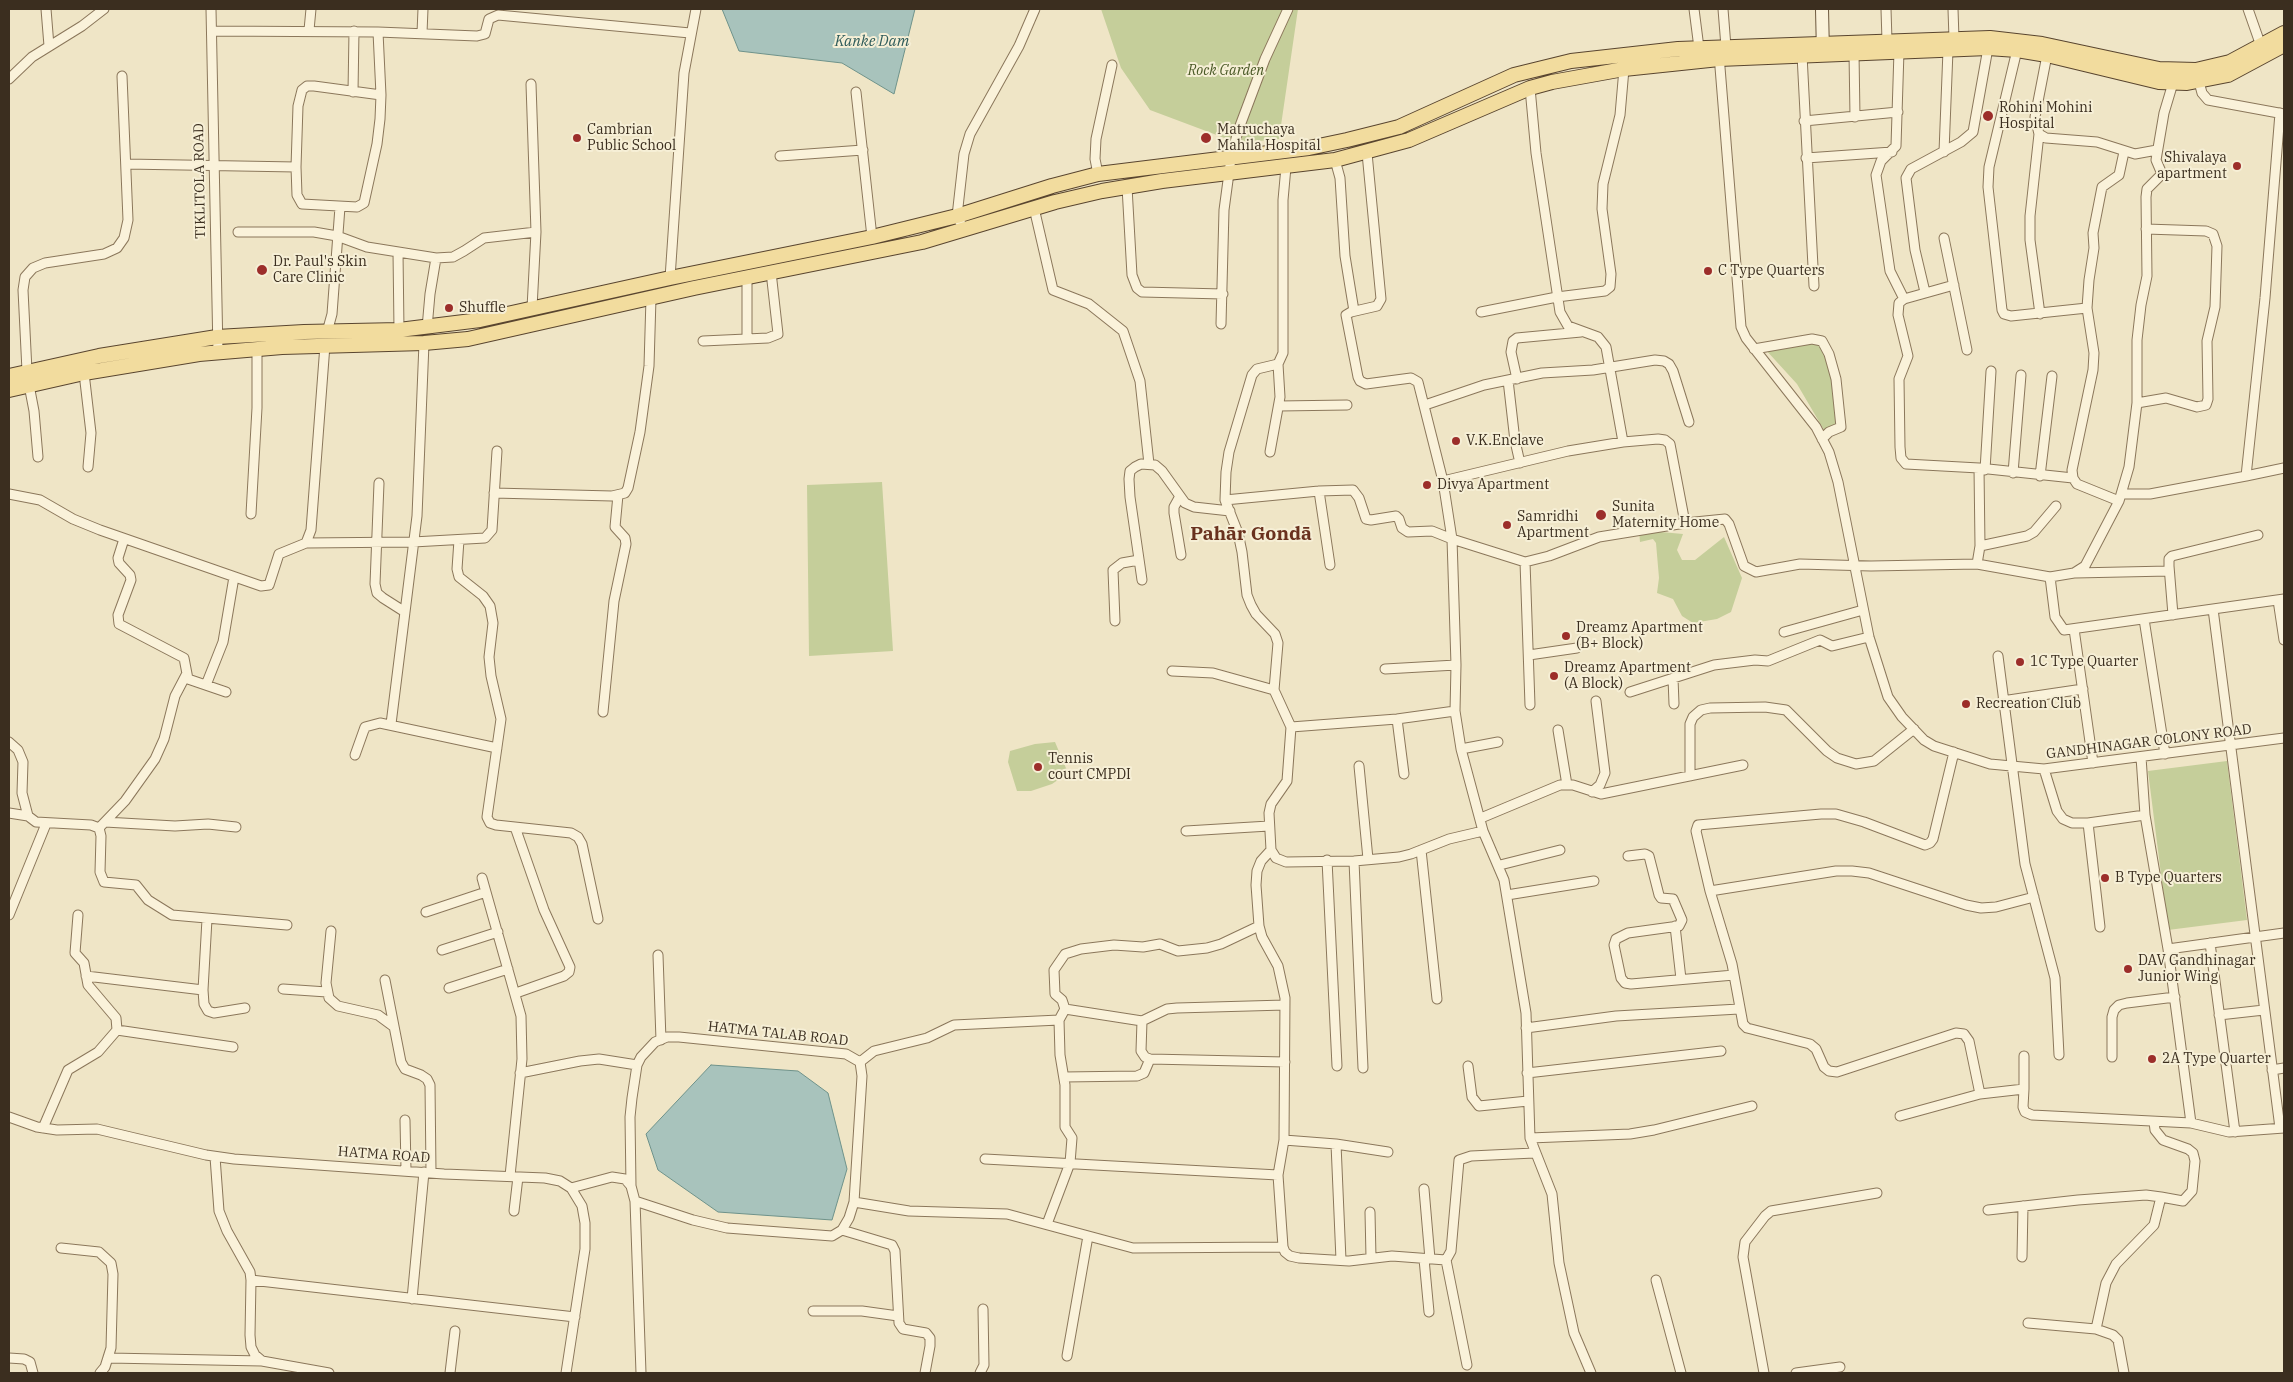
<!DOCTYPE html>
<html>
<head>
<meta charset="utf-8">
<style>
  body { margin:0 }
  #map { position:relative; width:2293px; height:1382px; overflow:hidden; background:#efe5c6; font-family:"IBM Plex Serif",serif }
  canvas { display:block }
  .frame { position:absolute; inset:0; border:10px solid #3b2e1f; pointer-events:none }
</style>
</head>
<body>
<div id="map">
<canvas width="2293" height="1382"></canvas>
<div class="frame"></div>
</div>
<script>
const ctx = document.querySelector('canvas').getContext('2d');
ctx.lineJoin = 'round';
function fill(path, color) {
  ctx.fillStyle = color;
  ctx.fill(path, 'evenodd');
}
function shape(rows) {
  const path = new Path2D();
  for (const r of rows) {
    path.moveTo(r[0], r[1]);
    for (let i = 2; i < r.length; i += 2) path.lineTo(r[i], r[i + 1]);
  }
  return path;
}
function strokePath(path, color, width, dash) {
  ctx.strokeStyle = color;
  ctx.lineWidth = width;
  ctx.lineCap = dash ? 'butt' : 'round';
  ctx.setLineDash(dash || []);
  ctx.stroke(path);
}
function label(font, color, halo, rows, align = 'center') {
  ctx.font = font + ' "IBM Plex Serif",serif';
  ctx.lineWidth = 4;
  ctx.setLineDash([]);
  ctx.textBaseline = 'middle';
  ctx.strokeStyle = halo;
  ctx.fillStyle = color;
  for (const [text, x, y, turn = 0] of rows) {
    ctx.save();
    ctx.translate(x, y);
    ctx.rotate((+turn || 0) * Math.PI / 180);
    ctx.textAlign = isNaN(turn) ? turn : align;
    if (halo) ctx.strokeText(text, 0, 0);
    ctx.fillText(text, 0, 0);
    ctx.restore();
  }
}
const green = shape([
  [1101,9,1298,9,1279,139,1238,143,1150,110,1121,68],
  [1814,340,1824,350,1833,381,1836,426,1824,430,1797,384,1765,349],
  [882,482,893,651,809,656,807,485],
  [1639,530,1683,534,1677,550,1682,560,1695,560,1724,537,1742,578,1731,612,1717,619,1693,623,1682,616,1673,599,1657,593,1659,578,1656,543,1653,539,1640,542],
  [1055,742,1068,773,1052,784,1031,791,1017,791,1008,762,1010,751,1035,744],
  [2227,761,2247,920,2168,930,2148,771]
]);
const water = shape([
  [722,9,915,9,894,94,842,63,739,51,722,9],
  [711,1065,798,1071,828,1093,847,1169,832,1220,718,1212,658,1170,646,1134,711,1065]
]);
const street = shape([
  [46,9,49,46],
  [211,9,218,352],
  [1694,9,1699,48],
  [1723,9,1726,47],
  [1886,9,1887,41],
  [1953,9,1954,39],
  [2248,9,2261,46],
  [309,30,311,9],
  [212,31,378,32,477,36,485,34,489,19,498,15,690,33],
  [378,32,381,95,380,119,377,144,364,203,357,207,302,204,297,195,296,167,298,106,302,90,307,86,314,86,381,95],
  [422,33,423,9],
  [2017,50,1989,167,1988,187,2002,310,2004,314,2011,316,2087,308],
  [1899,51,1896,146,1881,161,1876,175,1890,271,1904,299],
  [1854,53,1855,117],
  [1719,55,1741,327,1746,338,1816,427,1829,452,1838,482,1869,637,1888,697,1902,717,1924,740,1934,746,1990,764,2044,769,2284,738],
  [1802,55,1814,286],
  [2047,55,2035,117,2039,134,2046,138,2097,142,2135,154,2157,150],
  [2198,78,2202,93,2208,100,2284,114],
  [9,79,32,57,82,26,104,9],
  [531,84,536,232,532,308],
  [353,92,354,31],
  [856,92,872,237],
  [1804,121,1898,112],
  [2039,134,2030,216,2030,240,2040,314],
  [1944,152,1948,50],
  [1367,153,1381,299,1377,306,1351,312,1346,315,1358,377,1360,381,1366,384,1411,378,1418,382,1443,481,1452,539,1525,562,1549,556,1599,537,1685,523,1670,444,1665,440,1658,439,1623,442],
  [780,156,863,150],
  [1806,158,1892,152],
  [1335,160,1340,178,1345,256,1354,311],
  [126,164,296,167],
  [1098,174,1095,159,1096,139,1112,65],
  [1127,187,1132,275,1137,288,1142,292,1223,294],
  [1034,208,1053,290,1089,304,1123,331,1140,381,1149,464],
  [964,230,957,216,964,154,970,134,1019,46,1035,9],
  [238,232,314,232,337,236,367,247,436,258,453,257,464,251,484,238,536,232],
  [1944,238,1967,350],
  [398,252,399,330],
  [670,278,684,73,696,9],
  [1954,285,1904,299,1899,303,1898,315,1908,356,1899,379,1900,447,1901,458,1906,464,1979,468,1980,546,1977,564],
  [1925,292,1915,250,1906,178,1911,169,1961,142,1973,132,1988,48],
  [1481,312,1557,297,1605,291,1610,287,1611,274,1602,209,1603,184,1620,115,1624,69],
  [1221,324,1224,210,1231,158,1238,131,1265,59,1288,9],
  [427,328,430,294,436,258],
  [327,332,332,314,340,207],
  [747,339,747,277],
  [703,341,768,338,778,334,771,272],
  [1754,349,1812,339,1822,341,1829,354,1836,379,1841,427,1829,432,1822,439],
  [27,371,23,290,25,277,33,268,45,263,104,254,117,248,124,238,128,220,122,76],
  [84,373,91,433,88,467],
  [1517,379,1511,352,1513,341,1517,338,1581,332],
  [1508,380,1515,441,1520,463],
  [29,385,34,411,38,457],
  [2137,403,2166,398,2197,407,2206,405,2208,399,2207,341,2215,307,2217,246,2213,234,2206,231,2146,229],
  [1425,405,1484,385,1542,373,1593,370,1655,360,1664,361,1669,364,1673,371,1689,422],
  [1279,406,1347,405],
  [1270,452,1280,397,1278,364],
  [1979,468,2073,478],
  [1985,470,1991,371],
  [2013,473,2021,375],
  [2040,476,2052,376],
  [2246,476,2284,468],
  [1443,481,1568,451,1623,442,1606,347,1598,337,1568,326,1560,312,1536,153,1530,88],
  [379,483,375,584,377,593,383,598,405,612],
  [1319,491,1330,565],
  [494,493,612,496,625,493,628,488,640,432,649,366,651,298],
  [9,494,40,500,73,519,100,530,261,586,269,585,279,554,306,543,311,530,325,345],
  [2122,494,2150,494,2246,476,2265,298,2280,113],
  [1179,498,1174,507,1174,513,1181,555],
  [1225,500,1319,491,1353,490,1359,498,1366,519,1371,520,1396,516,1399,519,1402,528,1408,532,1432,531,1452,539,1456,665,1455,711,1461,749,1483,831,1504,880,1526,1013,1530,1138,1552,1194,1559,1263,1574,1333,1591,1373],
  [2119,501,2077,484,2073,478,2072,470,2093,370,2094,353,2087,308,2089,280,2094,248,2093,233,2102,187,2119,175,2124,152],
  [251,514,257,408,257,349],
  [1685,523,1725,519,1729,524,1744,566,1756,572,1800,564,1871,566,1977,564,2050,577,2074,573,2085,566,2119,501,2129,467,2137,403,2137,340,2141,305,2147,276,2146,197,2147,189,2162,174,2156,160,2164,113,2173,83],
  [124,539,118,558,119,563,130,575,131,580,118,615,119,624,184,658,188,679,226,692],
  [459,540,457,569,459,577,483,596,490,606,493,623,489,657,491,676,501,719,487,817,490,823,496,825,571,833,578,837,582,844,598,919],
  [306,543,413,542,485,538,492,530,497,451],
  [1980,546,2027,536,2034,532,2056,506],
  [1525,562,1530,705],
  [2075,573,2169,571],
  [2050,577,2055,617,2064,630,2284,599],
  [1142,580,1130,497,1129,479,1130,471,1135,467,1141,464,1155,465,1162,471,1185,503,1194,507,1230,511],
  [2278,600,2284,640],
  [2213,609,2280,1128],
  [2173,615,2169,566,2169,559,2172,556,2258,535],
  [2144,619,2165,754],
  [1115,621,1113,570,1122,563,1139,560],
  [2074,629,2093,763],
  [1784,632,1863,610],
  [1529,655,1577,648],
  [1998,656,2025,864,2055,978,2059,1055],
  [1385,669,1456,665],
  [1172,671,1213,673,1274,690,1291,727,1287,781,1271,804,1269,813,1271,850,1276,858,1286,862,1354,861,1399,857,1411,854,1449,839,1483,831],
  [1673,678,1674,704],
  [206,685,223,642,234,577],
  [1274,690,1278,643,1275,634,1256,614,1251,605,1247,595,1242,552,1238,533,1225,500,1226,472,1229,452,1252,375,1257,369,1278,364,1283,353,1283,200,1286,167],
  [1630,692,1714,665,1755,660,1768,661,1820,640,1832,646,1869,637],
  [2002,701,2083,689],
  [603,712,614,601,626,544,625,538,615,527,618,495],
  [1397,719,1404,774],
  [391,724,417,516,424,343],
  [1291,727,1397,719,1455,711],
  [1558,730,1567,785],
  [9,742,18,750,23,762,22,793,28,816,36,822,91,825,99,828,101,836,100,872,104,882,136,885,148,900,172,915,287,925],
  [1461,749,1498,742],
  [1954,752,1933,839,1930,843,1925,845,1864,822,1836,814,1821,814,1698,825,1696,831,1710,891,1732,964,1743,1024,1747,1028,1810,1044,1816,1049,1824,1067,1829,1071,1837,1072,1956,1033,1964,1034,1969,1041,1980,1094,2024,1089,2023,1107,2025,1112,2032,1115,2191,1123,2168,949,2145,815,2141,757],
  [355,755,365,727,380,723,497,748],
  [1359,766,1368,859],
  [2044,769,2057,811,2063,819,2072,823,2088,823],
  [1690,776,1690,724,1693,717,1701,710,1710,708,1765,707,1786,710,1827,751,1837,758,1856,764,1874,761,1914,729],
  [1592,792,1600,785,1605,773,1596,701],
  [9,813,28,816],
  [1481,818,1560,785,1573,785,1601,794,1743,765],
  [105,822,175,826,208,824,236,827],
  [515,827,544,910,570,967,569,972,564,976,516,993],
  [99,828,125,801,155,759,164,739,175,696,186,675],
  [1186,831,1269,826],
  [1271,850,1261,861,1257,871,1256,885,1259,926,1262,937,1278,966,1285,998,1284,1140,1278,1175,1283,1247,1285,1252,1290,1256,1299,1258,1349,1261,1392,1256,1446,1260,1451,1251,1459,1160,1471,1156,1534,1153],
  [1421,850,1437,999],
  [1628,856,1645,854,1649,856,1659,895,1661,898,1673,899,1682,920,1679,926,1628,933,1616,939,1614,945,1621,978,1625,983,1631,984,1734,975],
  [1327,860,1337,1066],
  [1354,861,1363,1068],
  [1500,865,1560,850],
  [482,878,521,1016,522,1059,510,1176],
  [1710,891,1836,871,1852,871,1869,873,1966,905,1981,908,1996,907,2034,897],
  [1507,895,1594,881],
  [426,912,486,892],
  [9,915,46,824],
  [1675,926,1681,979],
  [2100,927,2088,823,2145,815],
  [331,931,326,983,329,998,338,1006,378,1015,393,1026],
  [2210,943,2235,1132],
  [2168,949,2284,933],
  [442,950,498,932],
  [658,955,661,1040],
  [86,976,203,990,207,919],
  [385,980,401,1062,405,1069,421,1075,427,1079,430,1085,431,1172],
  [449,988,508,969],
  [283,989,327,992],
  [203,990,204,1004,208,1011,214,1013,245,1008],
  [1065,1009,1142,1021,1167,1009,1177,1008,1285,1005],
  [2219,1015,2264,1010],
  [1142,1021,1141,1051,1145,1057,1150,1059,1285,1062],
  [1526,1028,1616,1016,1739,1009],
  [117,1030,233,1047],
  [2112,1057,2112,1017,2114,1010,2119,1005,2127,1003,2175,997],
  [860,1062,874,1051,927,1038,954,1025,1059,1020,1065,1009,1062,1000,1055,994,1054,970,1065,954,1081,949,1114,945,1143,947,1160,944,1178,951,1207,948,1221,944,1259,926],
  [1468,1066,1472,1097,1479,1106,1528,1101],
  [2272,1070,2284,1068],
  [520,1073,580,1061,599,1059,637,1065],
  [1527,1073,1721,1051],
  [1064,1077,1137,1076,1144,1073,1150,1059],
  [2024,1089,2024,1056],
  [1900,1116,1980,1094],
  [9,1117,37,1127,57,1130,97,1129,206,1155,234,1159,444,1174,545,1178,560,1181,571,1188,582,1206,585,1223,585,1249,566,1373],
  [405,1120,406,1170],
  [2191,1123,2229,1132,2284,1128],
  [43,1128,68,1070,98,1052,117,1030,116,1018,88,985,84,963,75,953,78,915],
  [1530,1138,1630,1134,1654,1130,1752,1106],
  [1284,1140,1336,1144,1388,1152],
  [1336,1144,1341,1260],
  [215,1157,219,1211,227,1231,250,1272,251,1280,250,1335,251,1347,255,1355,262,1361,329,1373],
  [985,1159,1278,1175],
  [571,1188,612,1177,625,1179,631,1186,635,1201,693,1220,727,1228,832,1236,842,1230,849,1218,854,1202,862,1076,860,1062,846,1054,679,1037,667,1037,655,1042,641,1057,637,1065,632,1098,630,1117,631,1186],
  [1424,1189,1430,1259],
  [635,1201,641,1373],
  [854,1202,909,1211,1007,1214,1133,1248,1283,1247],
  [1988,1210,2078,1200,2146,1195,2161,1197],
  [514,1211,518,1177],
  [1370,1212,1371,1258],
  [1047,1224,1070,1163,1072,1138,1065,1127,1065,1085,1060,1055,1059,1020],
  [842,1230,892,1245,895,1251,899,1323,903,1329,926,1333,930,1338,930,1346,925,1373],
  [61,1248,99,1252,111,1263,113,1274,111,1348,105,1367,100,1373],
  [2022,1257,2023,1206],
  [1424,1259,1429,1312],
  [1446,1260,1467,1365],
  [251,1280,575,1317],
  [1656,1280,1681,1373],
  [412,1299,424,1172],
  [813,1311,862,1311,898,1316],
  [2028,1323,2096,1329],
  [1067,1356,1088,1236],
  [9,1358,24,1359,30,1362,33,1373],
  [109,1358,262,1361],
  [450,1373,455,1331],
  [980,1373,984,1365,983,1309],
  [1764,1373,1743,1257,1745,1242,1765,1216,1771,1211,1877,1193],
  [1796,1373,1840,1367],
  [2124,1373,2118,1340,2113,1335,2096,1329,2106,1283,2116,1264,2154,1225,2161,1197,2183,1201,2192,1191,2195,1161,2193,1153,2188,1149,2163,1140,2155,1130,2154,1122]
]);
const secondary = shape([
  [1822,9,1823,53]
]);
const primary = shape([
  [9,376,99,356,217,337,304,332,399,330,480,320,670,278,872,237,957,216,1052,186,1098,174,1309,148,1347,140,1399,127,1514,75,1571,61,1678,49,1990,38,2042,44,2159,69,2196,70,2230,62,2284,33],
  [9,390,84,373,199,354,282,347,424,343,468,339,694,288,922,242,1055,202,1102,191,1162,181,1335,160,1409,140,1530,88,1552,82,1624,69,1719,59,1988,48,2017,50,2047,55,2159,82,2187,83,2228,75,2284,45]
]);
const markers = [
  [1988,116,6,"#9c2e2a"],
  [577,138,5,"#9c2e2a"],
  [1206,138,6,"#9c2e2a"],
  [2237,166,5,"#9c2e2a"],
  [262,270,6,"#9c2e2a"],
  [1708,271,5,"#9c2e2a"],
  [449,308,5,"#9c2e2a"],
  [1456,441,5,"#9c2e2a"],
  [1427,485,5,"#9c2e2a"],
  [1601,515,6,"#9c2e2a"],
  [1507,525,5,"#9c2e2a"],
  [1566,636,5,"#9c2e2a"],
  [2020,662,5,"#9c2e2a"],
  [1554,676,5,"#9c2e2a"],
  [1966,704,5,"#9c2e2a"],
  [1038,767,5,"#9c2e2a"],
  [2105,878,5,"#9c2e2a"],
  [2128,969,5,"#9c2e2a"],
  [2152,1059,5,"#9c2e2a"]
];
const parkNames = [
  ["Rock Garden",1226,71]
];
const poiNames = [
  ["Rohini Mohini",1999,108],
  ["Hospital",1999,124],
  ["Cambrian",587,130],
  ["Public School",587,146],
  ["Matruchaya",1217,130],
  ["Mahila Hospital",1217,146],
  ["Shivalaya",2227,158,"right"],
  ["apartment",2227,174,"right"],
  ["Dr. Paul's Skin",273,262],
  ["Care Clinic",273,278],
  ["C Type Quarters",1718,271],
  ["Shuffle",459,308],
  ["V.K.Enclave",1466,441],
  ["Divya Apartment",1437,485],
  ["Sunita",1612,507],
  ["Maternity Home",1612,523],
  ["Samridhi",1517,517],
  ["Apartment",1517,533],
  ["Dreamz Apartment",1576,628],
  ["(B+ Block)",1576,644],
  ["1C Type Quarter",2030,662],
  ["Dreamz Apartment",1564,668],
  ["(A Block)",1564,684],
  ["Recreation Club",1976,704],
  ["Tennis",1048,759],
  ["court CMPDI",1048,775],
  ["B Type Quarters",2115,878],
  ["DAV Gandhinagar",2138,961],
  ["Junior Wing",2138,977],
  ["2A Type Quarter",2162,1059]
];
const streetNames = [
  ["TIKLITOLA ROAD",200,181,-91],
  ["GANDHINAGAR COLONY ROAD",2149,742,-7],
  ["HATMA TALAB ROAD",778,1034,6],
  ["HATMA ROAD",384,1155,4]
];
const waterNames = [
  ["Kanke Dam",872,42]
];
const districtNames = [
  ["Pahār Gondā",1251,535]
];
fill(green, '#c5ce9a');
fill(water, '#a8c3bc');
strokePath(water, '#6e928a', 1);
strokePath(street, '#8b775b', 11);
strokePath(secondary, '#6d583e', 14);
strokePath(primary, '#59452f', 16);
strokePath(street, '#faf2da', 9);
strokePath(secondary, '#faf2da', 12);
strokePath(primary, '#f2dc9e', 14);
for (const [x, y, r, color] of markers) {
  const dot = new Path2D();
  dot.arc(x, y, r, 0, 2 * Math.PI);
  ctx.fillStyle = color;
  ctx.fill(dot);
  strokePath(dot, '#f6efd6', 2);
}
label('italic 14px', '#495825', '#f6efd6', parkNames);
label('14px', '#3b2e1f', '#f6efd6', poiNames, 'left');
label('14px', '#3b2e1f', '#f6efd6', streetNames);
label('italic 15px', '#2e5b5a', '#f6efd6', waterNames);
label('bold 19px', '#69311e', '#f6efd6', districtNames);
</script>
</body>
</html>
